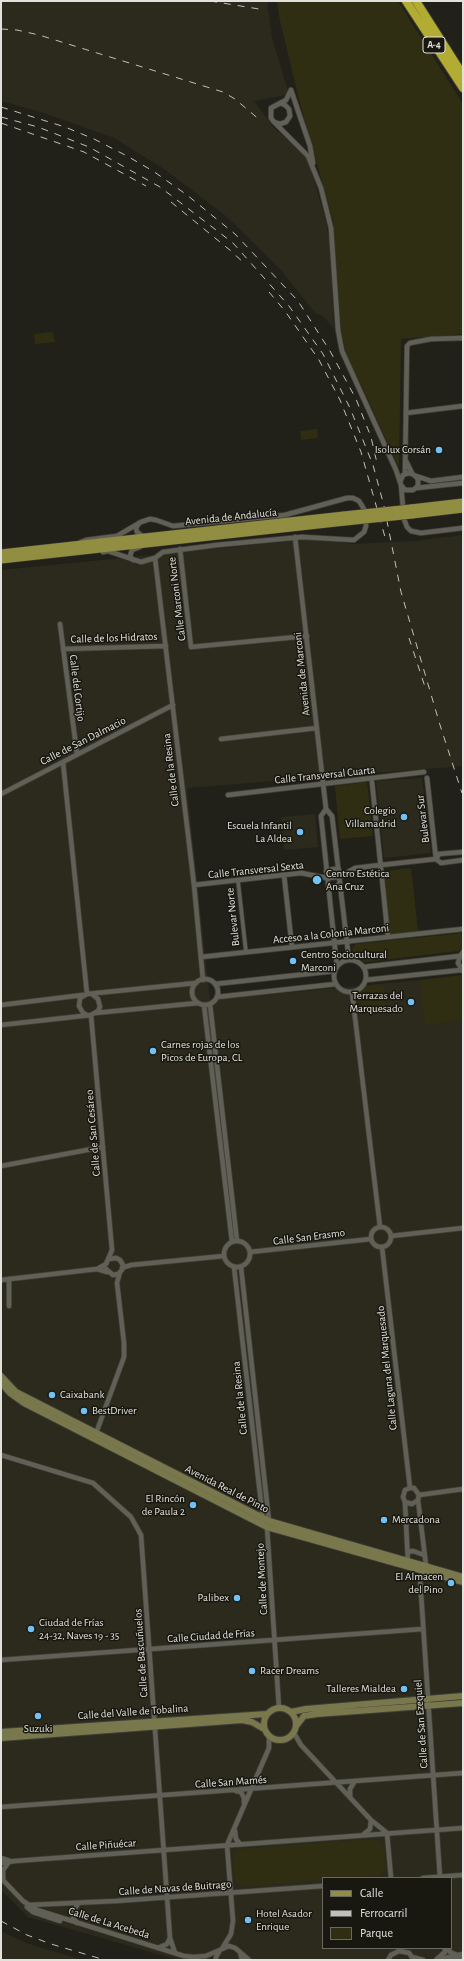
<!DOCTYPE html>
<html>
<head>
<meta charset="utf-8">
<style>
  body { margin:0 }
  #map { position:relative; width:464px; height:1961px; overflow:hidden; background:#212119; font-family:"Alegreya Sans",sans-serif }
  canvas { display:block }
  .frame { position:absolute; inset:0; border:2px solid #e2e2dc; pointer-events:none }
  .legend { position:absolute; left:322px; top:1877px; width:130px; height:72px; box-sizing:border-box; background:#181710; border:1px solid #696862; margin:0; padding:5px 7px; list-style:none; font-size:12px; color:#e2e2dc }
  .legend li { display:flex; align-items:center; gap:8px; height:20px }
  .legend b { width:20px; border:1px solid #696862 }
</style>
</head>
<body>
<div id="map">
<canvas width="464" height="1961"></canvas>
<div class="frame"></div>
<ul class="legend">
<li><b style="height:5px;background:#928e41"></b>Calle</li>
<li><b style="height:5px;background:#c1c1bb"></b>Ferrocarril</li>
<li><b style="height:11px;background:#2f2e13"></b>Parque</li>
</ul>
</div>
<script>
const ctx = document.querySelector('canvas').getContext('2d');
ctx.lineJoin = 'round';
function fill(path, color) {
  ctx.fillStyle = color;
  ctx.fill(path, 'evenodd');
}
function shape(rows) {
  const path = new Path2D();
  for (const r of rows) {
    if (r.length === 3) {
      path.moveTo(r[0] + r[2], r[1]);
      path.arc(r[0], r[1], r[2], 0, 2 * Math.PI);
      continue;
    }
    path.moveTo(r[0], r[1]);
    for (let i = 2; i < r.length; i += 2) path.lineTo(r[i], r[i + 1]);
  }
  return path;
}
function strokePath(path, color, width, dash) {
  ctx.strokeStyle = color;
  ctx.lineWidth = width;
  ctx.lineCap = dash ? 'butt' : 'round';
  ctx.setLineDash(dash || []);
  ctx.stroke(path);
}
function label(font, color, halo, rows, align = 'center') {
  ctx.font = font + ' "Alegreya Sans",sans-serif';
  ctx.lineWidth = 3;
  ctx.setLineDash([]);
  ctx.textBaseline = 'middle';
  ctx.strokeStyle = halo;
  ctx.fillStyle = color;
  for (const [text, x, y, turn = 0] of rows) {
    ctx.save();
    ctx.translate(x, y);
    ctx.rotate((+turn || 0) * Math.PI / 180);
    ctx.textAlign = isNaN(turn) ? turn : align;
    if (halo) ctx.strokeText(text, 0, 0);
    ctx.fillText(text, 0, 0);
    ctx.restore();
  }
}
const built = shape([
  [1,1,267,1,272,38,288,91,286,95,254,101,274,128,301,150,310,165,326,222,330,244,334,329,323,316,315,313,281,270,227,217,164,169,114,138,44,113,1,101],
  [463,535,463,766,187,788,210,1000,463,976,463,1951,430,1960,178,1960,28,1917,1,1890,1,570,313,539,353,544,414,541],
  [323,1878,451,1878,451,1948,323,1948],
  [422,778,431,853,384,858,376,781],
  [315,814,318,847,284,850,281,817],
  [1,1931,26,1943,83,1960,1,1960]
]);
const green = shape([
  [277,1,398,1,463,104,463,334,401,339,399,468,360,382,348,363,341,331,333,220,300,103,280,21],
  [53,332,55,342,35,344,34,334],
  [317,429,318,438,301,440,300,431],
  [367,782,373,836,340,839,335,786],
  [411,868,418,931,390,934,384,871],
  [463,933,463,948,458,951,366,962,355,957,353,953,352,948,356,944],
  [463,975,463,1020,425,1025,420,980],
  [384,984,387,1009,362,1011,361,991,368,986],
  [376,1839,384,1845,386,1870,379,1876,323,1878,323,1880,242,1887,235,1881,233,1856,239,1849]
]);
const pedestrian = shape([
  [238,881,246,952]
]);
const minor = shape([
  [291,90,310,146,313,163],
  [280,103,285,105,289,109,290,116,286,122,280,124,274,122,271,118,271,108,286,100,291,90],
  [274,122,308,156,321,188,331,228,338,330,342,351,396,470,401,485,404,519,407,527,411,531,421,533,463,528],
  [406,413,463,406],
  [406,461,412,473],
  [405,474,407,346,410,343,431,339,463,338],
  [416,476,431,481,463,477],
  [400,482,403,475,409,473,414,475,418,479,418,486,413,490,405,490,401,485],
  [416,488,463,483],
  [139,523,136,528,137,532,144,537],
  [295,537,326,809],
  [81,542,86,540,117,536,141,522,150,519,156,520,173,526,285,515,347,498,353,498,359,501,364,509,366,526,364,532,354,540,302,537,217,545,163,552,155,558,141,562,108,551,103,552],
  [180,549,191,647,307,636],
  [155,558,194,885,203,980],
  [133,560,130,556,132,550,140,547],
  [60,624,77,754],
  [63,649,166,646],
  [221,739,317,728],
  [63,762,87,994],
  [427,778,436,859],
  [372,782,388,937],
  [1,794,173,705],
  [228,795,424,772],
  [326,809,321,816,337,967],
  [326,809,332,816,349,960],
  [436,859,439,854,463,852],
  [326,871,334,869,339,870],
  [284,875,292,947],
  [194,885,301,873,327,878,339,877,355,868,381,865,436,859,441,863,463,860],
  [328,886,334,887,340,884],
  [463,952,460,956,458,963,463,971],
  [201,957,463,929],
  [350,976,16],
  [364,967,460,956],
  [205,992,13],
  [366,980,461,970],
  [215,984,335,971],
  [352,992,380,1227],
  [217,997,336,984],
  [210,1004,237,1241],
  [1,1005,83,995],
  [204,1005,232,1242],
  [95,1013,198,1003],
  [87,1015,83,1013,79,1006,80,998,87,994,196,983],
  [91,1015,112,1250,106,1264,97,1269],
  [1,1025,91,1015,98,1011,100,1007,98,999,92,994],
  [1,1166,103,1147],
  [381,1237,10],
  [391,1236,463,1228],
  [237,1254,13],
  [382,1247,410,1488],
  [250,1252,371,1239],
  [234,1267,263,1520],
  [241,1267,269,1521,267,1527,279,1708],
  [122,1268,131,1265,224,1256],
  [106,1269,113,1275,118,1274,122,1270,123,1265,120,1260,116,1258,109,1259],
  [1,1280,97,1269,107,1272],
  [9,1306,9,1279],
  [95,1436,124,1357,124,1343,117,1283,120,1272],
  [1,1455,93,1483,131,1517,141,1535,170,1938,175,1953],
  [419,1495,463,1489],
  [405,1502,412,1504,418,1500],
  [408,1552,413,1551,424,1555],
  [408,1563,405,1502,403,1497,405,1490,410,1488,414,1488,419,1495,418,1500,426,1565,420,1578,440,1878],
  [1,1660,423,1629],
  [294,1733,301,1745,371,1820,387,1833,391,1878],
  [236,1791,241,1792,244,1798,244,1803],
  [350,1796,350,1789,355,1781],
  [1,1807,463,1773],
  [235,1831,236,1839,240,1844],
  [364,1834,370,1829,371,1820],
  [1,1858,10,1861],
  [1,1863,15,1861,463,1828],
  [1,1878,23,1901,37,1910,184,1956,194,1957,206,1956,229,1946,235,1948,240,1952,242,1960],
  [423,1878,463,1875],
  [3,1880,3,1870,9,1862],
  [29,1905,116,1901,323,1886],
  [27,1907,33,1912,60,1921],
  [77,1923,73,1917,73,1911,78,1904],
  [223,1947,231,1934,233,1921,227,1845,269,1748,269,1736],
  [158,1948,167,1944,170,1938],
  [448,1948,450,1952,457,1955],
  [241,1953,249,1960],
  [412,1957,423,1960],
  [437,1959,445,1952,445,1948],
  [216,1960,216,1957,220,1950],
  [388,1960,391,1955,399,1951,409,1953,414,1960],
  [436,1960,463,1954],
  [451,1960,463,1957]
]);
const secondary = shape([
  [1,1376,16,1392,269,1521,463,1577],
  [1,1383,10,1393,24,1403,267,1527,463,1582],
  [280,1724,16],
  [291,1712,306,1709,463,1696],
  [297,1725,304,1716,317,1714,463,1703],
  [1,1732,267,1714],
  [1,1738,242,1720,252,1722,264,1729]
]);
const primary = shape([
  [411,508,463,502],
  [412,515,463,509],
  [1,553,344,515],
  [1,560,345,522]
]);
const motorway = shape([
  [406,1,463,88],
  [416,1,463,75]
]);
const rail = shape([
  [210,1,259,9],
  [1,29,17,30,39,35,223,92,235,99,261,121],
  [1,107,65,127,94,139,127,156,153,171,187,195,235,234,298,301,330,351,356,399,371,437,377,463],
  [1,117,38,127,89,147,160,187,233,243,289,306,323,354,350,408,373,465,384,506,401,592,440,725,462,793],
  [1,123,84,152,146,186],
  [171,202,231,251,246,265],
  [269,292,285,311,319,360,340,400,361,452,385,537],
  [409,638,426,690],
  [1,1921,27,1935,51,1944,105,1960]
]);
const primaryBridge = shape([
  [344,515,411,508],
  [345,522,412,515]
]);
const markers = [
  [439,450,4,"#72c1f5"],
  [404,817,4,"#72c1f5"],
  [300,832,4,"#72c1f5"],
  [317,880,5,"#72c1f5"],
  [293,961,4,"#72c1f5"],
  [411,1002,4,"#72c1f5"],
  [153,1051,4,"#72c1f5"],
  [52,1395,4,"#72c1f5"],
  [84,1411,4,"#72c1f5"],
  [193,1505,4,"#72c1f5"],
  [384,1520,4,"#72c1f5"],
  [451,1583,4,"#72c1f5"],
  [237,1598,4,"#72c1f5"],
  [31,1629,4,"#72c1f5"],
  [252,1671,4,"#72c1f5"],
  [404,1689,4,"#72c1f5"],
  [38,1716,4,"#72c1f5"],
  [248,1920,4,"#72c1f5"]
];
const shields = [
  [434,45,22]
];
const shieldNames = [
  ["A-4",434,45]
];
const poiNames = [
  ["Isolux Corsán",431,450,"right"],
  ["Colegio",396,811,"right"],
  ["Villamadrid",396,824,"right"],
  ["Escuela Infantil",292,826,"right"],
  ["La Aldea",292,839,"right"],
  ["Centro Estética",326,874],
  ["Ana Cruz",326,887],
  ["Centro Sociocultural",301,955],
  ["Marconi",301,968],
  ["Terrazas del",403,996,"right"],
  ["Marquesado",403,1009,"right"],
  ["Carnes rojas de los",161,1045],
  ["Picos de Europa, CL",161,1058],
  ["Caixabank",60,1395],
  ["BestDriver",92,1411],
  ["El Rincón",185,1499,"right"],
  ["de Paula 2",185,1512,"right"],
  ["Mercadona",392,1520],
  ["El Almacen",443,1577,"right"],
  ["del Pino",443,1590,"right"],
  ["Palibex",229,1598,"right"],
  ["Ciudad de Frías",39,1623],
  ["24-32, Naves 19 - 35",39,1636],
  ["Racer Dreams",260,1671],
  ["Talleres Mialdea",396,1689,"right"],
  ["Suzuki",38,1729,"center"],
  ["Hotel Asador",256,1914],
  ["Enrique",256,1927]
];
const streetNames = [
  ["Avenida de Andalucía",231,517,-6],
  ["Calle Marconi Norte",177,599,-97],
  ["Calle de los Hidratos",114,638,-2],
  ["Avenida de Marconi",302,674,-96],
  ["Calle del Cortijo",77,688,83],
  ["Calle de San Dalmacio",83,741,-27],
  ["Calle de la Resina",171,770,-97],
  ["Calle Transversal Cuarta",325,775,-6],
  ["Bulevar Sur",423,819,-97],
  ["Calle Transversal Sexta",256,870,-6],
  ["Bulevar Norte",233,917,-96],
  ["Acceso a la Colonia Marconi",331,934,-6],
  ["Calle de San Cesáreo",93,1133,-95],
  ["Calle San Erasmo",309,1237,-7],
  ["Calle Laguna del Marquesado",387,1368,-96],
  ["Calle de la Resina",240,1398,-96],
  ["Avenida Real de Pinto",227,1489,27],
  ["Calle de Montejo",262,1579,-93],
  ["Calle Ciudad de Frías",211,1636,-4],
  ["Calle de Bascuñuelos",141,1653,-94],
  ["Calle del Valle de Tobalina",133,1712,-4],
  ["Calle de San Ezequiel",421,1724,-94],
  ["Calle San Mamés",231,1782,-4],
  ["Calle Piñuécar",106,1845,-4],
  ["Calle de Navas de Buitrago",175,1888,-4],
  ["Calle de La Acebeda",109,1923,17]
];
fill(built, '#2b2a1c');
fill(green, '#2f2e13');
strokePath(pedestrian, '#3f3e38', 5);
strokePath(minor, '#3f3e38', 6);
strokePath(secondary, '#3f3e38', 8);
strokePath(primary, '#3f3e38', 8);
strokePath(motorway, '#3f3e38', 10);
strokePath(pedestrian, '#606056', 3.5);
strokePath(minor, '#606056', 4.5);
strokePath(secondary, '#79774c', 6);
strokePath(primary, '#928e41', 7);
strokePath(motorway, '#b3ac33', 8);
strokePath(rail, '#c1c1bb', 1, [7, 7]);
strokePath(primaryBridge, '#3f3e38', 8, []);
strokePath(primaryBridge, '#928e41', 7);
for (const [x, y, r, color] of markers) {
  const dot = new Path2D();
  dot.arc(x, y, r, 0, 2 * Math.PI);
  ctx.fillStyle = color;
  ctx.fill(dot);
  strokePath(dot, '#181710', 1.5);
}
for (const [x, y, w] of shields) {
  const box = new Path2D();
  box.roundRect(x - w / 2, y - 8, w, 16, 3);
  ctx.fillStyle = '#181710';
  ctx.fill(box);
  strokePath(box, '#e2e2dc', 1);
}
label('bold 10px', '#e2e2dc', null, shieldNames);
label('11px', '#e2e2dc', '#181710', poiNames, 'left');
label('11px', '#e2e2dc', '#181710', streetNames);
</script>
</body>
</html>
